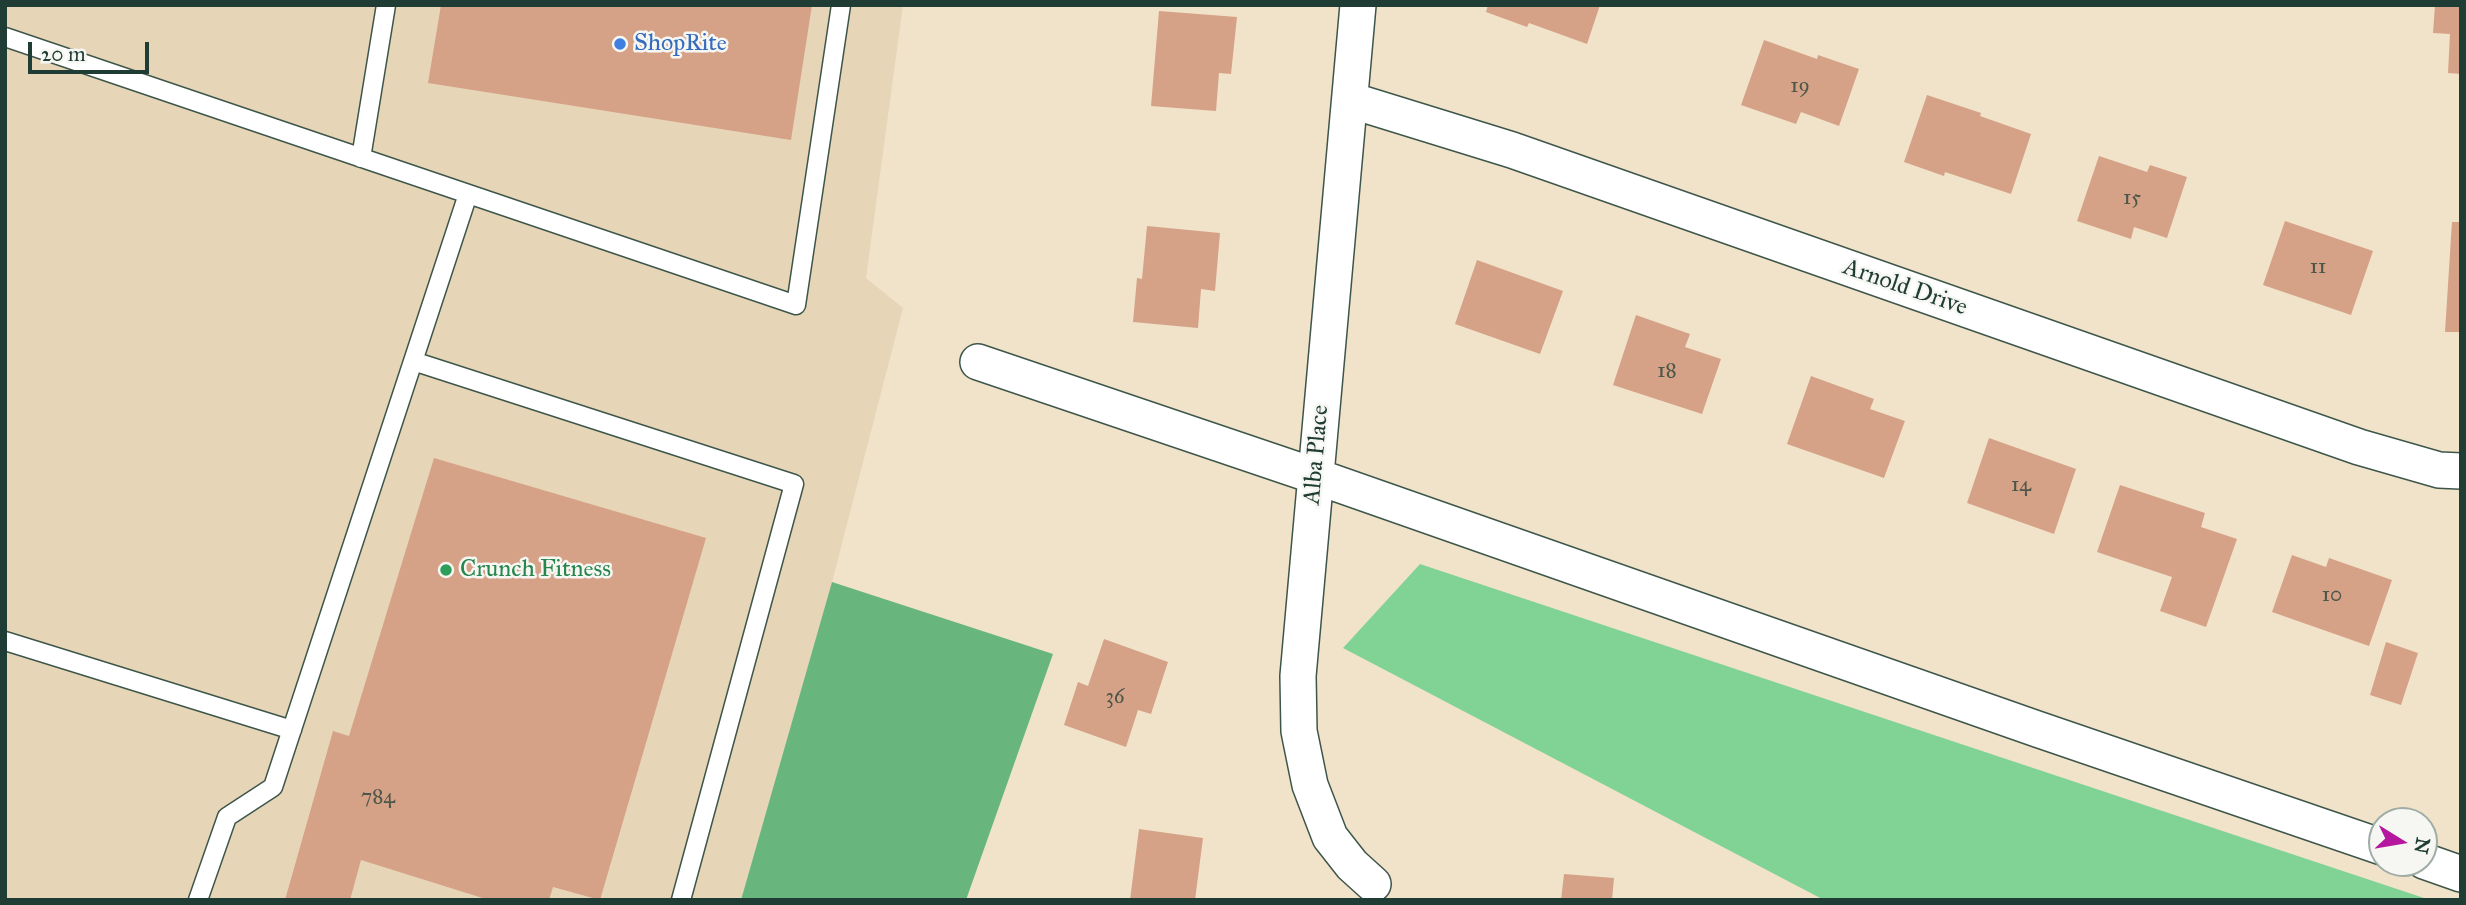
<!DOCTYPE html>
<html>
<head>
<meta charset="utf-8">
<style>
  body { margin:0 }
  #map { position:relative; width:2466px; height:905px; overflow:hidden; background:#f1e3c9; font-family:"IM FELL Great Primer",serif }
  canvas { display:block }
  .frame { position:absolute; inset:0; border:7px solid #1f3d34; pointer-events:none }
  .north { position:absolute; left:2368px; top:807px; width:70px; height:70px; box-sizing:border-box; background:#f6f6f2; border:2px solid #a0aca6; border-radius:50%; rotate:101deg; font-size:19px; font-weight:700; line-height:28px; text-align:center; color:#1f3d34 }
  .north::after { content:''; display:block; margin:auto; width:24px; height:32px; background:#b5179e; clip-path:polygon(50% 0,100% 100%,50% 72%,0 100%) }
  .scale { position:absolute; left:28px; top:42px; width:121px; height:32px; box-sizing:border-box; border:4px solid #1f3d34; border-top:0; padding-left:9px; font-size:21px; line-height:24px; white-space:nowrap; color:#1f3d34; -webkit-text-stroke:5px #f6f6f2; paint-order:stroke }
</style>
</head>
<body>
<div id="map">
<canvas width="2466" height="905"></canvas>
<div class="frame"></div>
<div class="north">N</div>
<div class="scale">20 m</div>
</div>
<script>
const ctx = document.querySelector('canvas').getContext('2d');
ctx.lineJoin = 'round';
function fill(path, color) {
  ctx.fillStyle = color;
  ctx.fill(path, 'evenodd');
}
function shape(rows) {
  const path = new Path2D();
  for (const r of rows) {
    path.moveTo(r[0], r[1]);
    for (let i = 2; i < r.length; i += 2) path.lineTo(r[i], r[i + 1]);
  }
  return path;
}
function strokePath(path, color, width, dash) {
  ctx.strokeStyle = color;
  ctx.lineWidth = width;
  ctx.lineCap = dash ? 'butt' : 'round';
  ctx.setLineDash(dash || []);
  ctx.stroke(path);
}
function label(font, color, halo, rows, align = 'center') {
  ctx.font = font + ' "IM FELL Great Primer",serif';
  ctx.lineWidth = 5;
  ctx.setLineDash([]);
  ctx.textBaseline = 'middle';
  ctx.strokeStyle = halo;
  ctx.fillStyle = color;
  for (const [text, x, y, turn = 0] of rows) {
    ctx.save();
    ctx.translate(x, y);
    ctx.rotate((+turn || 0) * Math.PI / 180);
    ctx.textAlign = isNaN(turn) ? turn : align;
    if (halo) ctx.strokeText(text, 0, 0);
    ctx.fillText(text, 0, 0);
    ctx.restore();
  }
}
const built = shape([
  [5,5,903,5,866,278,903,308,832,582,741,900,5,900]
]);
const green = shape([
  [1420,564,2430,900,1824,900,1343,648]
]);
const forest = shape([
  [832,582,1053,654,966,900,741,900]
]);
const building = shape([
  [441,5,812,5,791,140,428,83],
  [1488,5,1600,5,1587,44,1529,23,1527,27,1486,12],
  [2435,5,2461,5,2461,74,2448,73,2450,34,2433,33],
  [1159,11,1237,17,1231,74,1219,73,1216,111,1151,106],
  [1764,40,1817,59,1818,55,1859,69,1839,126,1801,112,1796,124,1741,105],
  [1927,95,1981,113,1980,116,2031,134,2011,194,1945,172,1944,176,1904,162],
  [2099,156,2147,172,2150,165,2187,177,2167,238,2134,227,2131,239,2077,221],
  [2285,221,2373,251,2351,315,2263,285],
  [2452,222,2461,222,2461,332,2445,332],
  [1147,226,1220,233,1215,291,1201,289,1198,328,1133,322,1137,278,1142,279],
  [1477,260,1563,291,1540,354,1455,324],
  [1636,315,1690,334,1685,347,1721,359,1702,414,1613,385],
  [1811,376,1874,399,1870,409,1905,421,1884,478,1787,444],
  [1989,438,2076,469,2054,534,1967,503],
  [434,458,706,538,600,900,553,887,549,900,489,900,361,860,350,900,285,900,333,731,349,736],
  [2120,485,2205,513,2201,527,2237,539,2206,627,2160,611,2172,577,2097,552],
  [2292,555,2326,567,2329,558,2392,580,2369,646,2272,612],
  [1104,639,1168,662,1151,714,1138,710,1126,747,1064,725,1078,682,1088,686],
  [2386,642,2418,653,2401,705,2370,695],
  [1139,829,1203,838,1195,900,1130,900],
  [1564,874,1614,878,1612,900,1561,900]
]);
const lane = shape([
  [5,37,796,305,841,5],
  [361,158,386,5],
  [413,361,794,484,681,900],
  [5,641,292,730],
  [198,900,227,817,273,787,468,194]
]);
const street = shape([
  [1358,5,1298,676,1299,731,1310,785,1330,837,1352,865,1373,884],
  [1350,100,1512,150,2359,447,2439,470,2461,471],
  [978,362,1315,476,2037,729,2382,847],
  [2424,861,2461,874]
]);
const markers = [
  [620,44,7,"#3f7fe0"],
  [446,570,7,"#2e9e5b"]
];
const numberNames = [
  ["19",1800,87],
  ["15",2132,199],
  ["11",2318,268],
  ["18",1667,372],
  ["14",2021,486],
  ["10",2332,596],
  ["36",1115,698],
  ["784",378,798]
];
const shopNames = [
  ["ShopRite",634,44]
];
const streetNames = [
  ["Arnold Drive",1905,288,19],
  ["Alba Place",1317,455,-85]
];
const leisureNames = [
  ["Crunch Fitness",460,570]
];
fill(built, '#e7d5b7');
fill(green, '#81d395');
fill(forest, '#68b57e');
fill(building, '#d5a287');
strokePath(lane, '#3e564a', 21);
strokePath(street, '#3e564a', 38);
strokePath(lane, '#fff', 18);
strokePath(street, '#fff', 35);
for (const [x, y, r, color] of markers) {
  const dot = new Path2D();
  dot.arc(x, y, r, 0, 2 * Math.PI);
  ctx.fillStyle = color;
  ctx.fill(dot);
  strokePath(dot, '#f6f6f2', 2.5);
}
label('21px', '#4c5649', null, numberNames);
label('24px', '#366cbe', '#f6f6f2', shopNames, 'left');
label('24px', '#1f3d34', '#f6f6f2', streetNames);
label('24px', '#27864d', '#f6f6f2', leisureNames, 'left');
</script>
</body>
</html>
